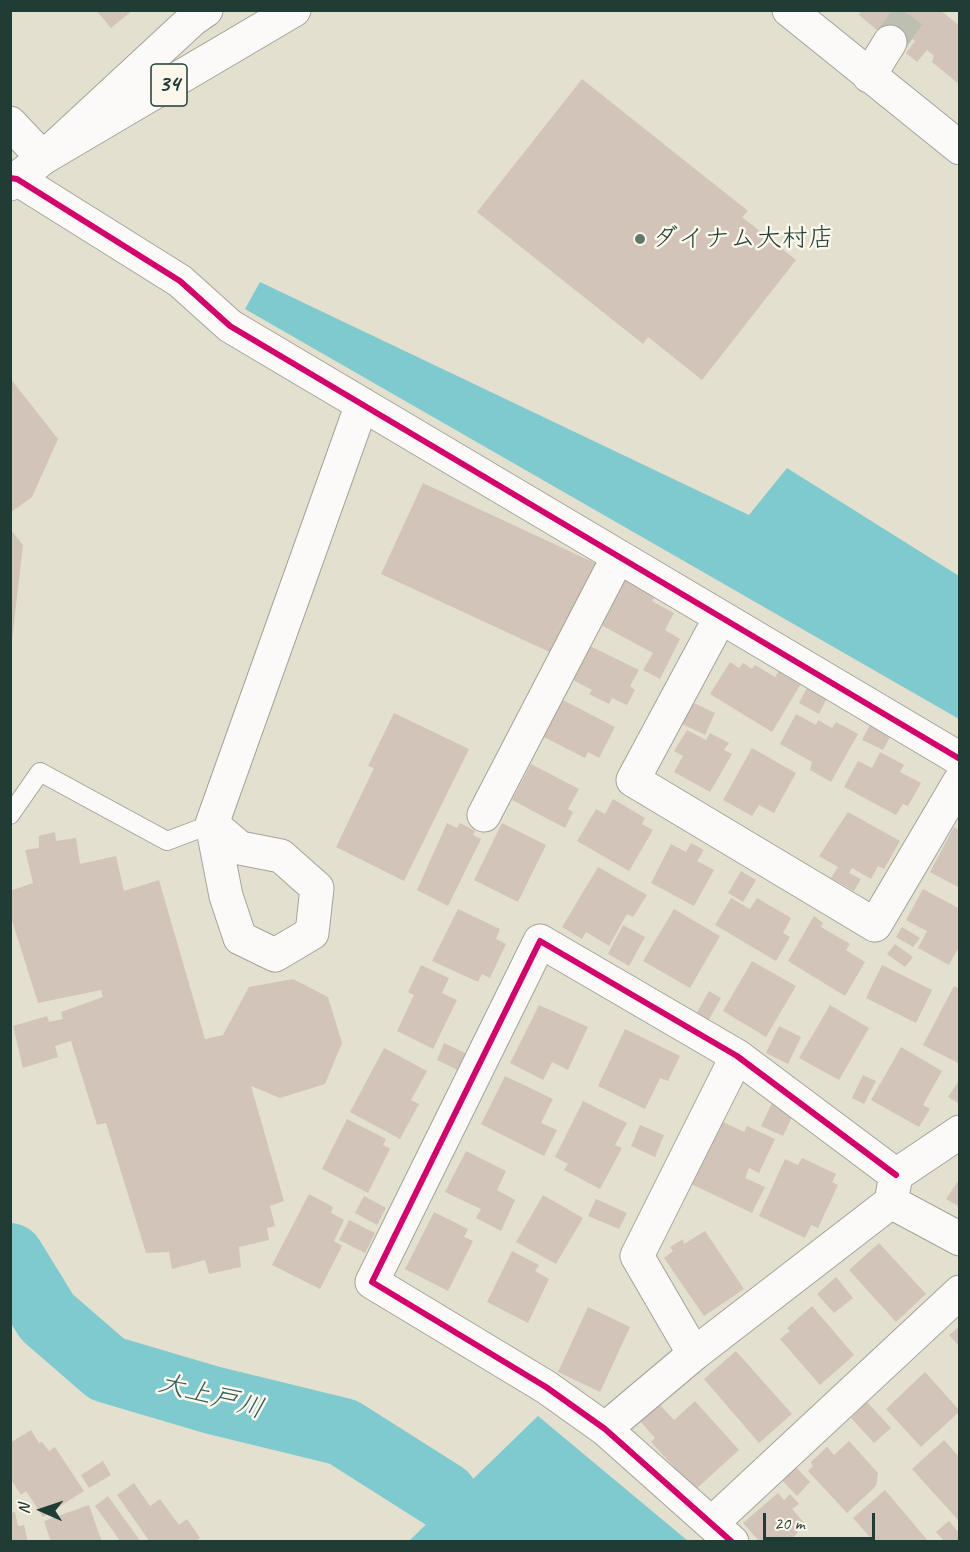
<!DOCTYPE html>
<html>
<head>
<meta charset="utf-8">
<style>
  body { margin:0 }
  #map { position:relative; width:970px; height:1552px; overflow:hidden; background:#e4e0cf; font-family:Caveat,sans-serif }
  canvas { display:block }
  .frame { position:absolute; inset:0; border:12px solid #1f3d34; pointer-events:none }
  .north { position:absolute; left:12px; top:1480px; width:60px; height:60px; -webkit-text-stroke:4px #fbf7ec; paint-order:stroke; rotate:273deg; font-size:16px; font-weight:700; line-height:24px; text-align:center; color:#1f3d34 }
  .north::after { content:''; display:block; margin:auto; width:21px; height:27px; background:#1f3d34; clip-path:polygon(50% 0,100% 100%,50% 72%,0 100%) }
  .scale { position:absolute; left:763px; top:1513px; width:112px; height:27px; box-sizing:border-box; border:3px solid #1f3d34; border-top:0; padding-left:8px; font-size:18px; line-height:21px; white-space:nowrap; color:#1f3d34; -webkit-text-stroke:4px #fbf7ec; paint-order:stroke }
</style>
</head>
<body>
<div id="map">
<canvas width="970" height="1552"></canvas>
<div class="frame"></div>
<div class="north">N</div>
<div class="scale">20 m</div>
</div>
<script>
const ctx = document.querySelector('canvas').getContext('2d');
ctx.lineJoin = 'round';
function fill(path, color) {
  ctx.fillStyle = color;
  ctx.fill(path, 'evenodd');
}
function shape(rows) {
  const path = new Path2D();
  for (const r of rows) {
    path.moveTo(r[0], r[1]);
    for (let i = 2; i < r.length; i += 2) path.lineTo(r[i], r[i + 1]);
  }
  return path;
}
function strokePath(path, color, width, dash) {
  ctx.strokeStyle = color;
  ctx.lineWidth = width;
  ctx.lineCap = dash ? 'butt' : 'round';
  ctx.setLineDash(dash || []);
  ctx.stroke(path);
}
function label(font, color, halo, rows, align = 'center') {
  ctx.font = font + ' Caveat,"Klee One",sans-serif';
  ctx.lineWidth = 5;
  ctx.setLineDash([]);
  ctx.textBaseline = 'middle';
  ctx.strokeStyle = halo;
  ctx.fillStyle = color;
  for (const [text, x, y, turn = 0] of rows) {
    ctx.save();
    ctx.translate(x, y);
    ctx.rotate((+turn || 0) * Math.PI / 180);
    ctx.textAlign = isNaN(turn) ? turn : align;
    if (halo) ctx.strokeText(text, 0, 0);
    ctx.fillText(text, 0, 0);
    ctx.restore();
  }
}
const water = shape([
  [260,282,749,515,787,468,959,576,959,719,245,309],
  [538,1416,688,1541,409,1541]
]);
const river = shape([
  [10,1257,47,1317,107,1369,212,1400,343,1432,444,1496]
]);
const building = shape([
  [96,10,133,10,111,28],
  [861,10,940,10,960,26,960,85,932,62,934,56,927,50,917,62,906,53,915,41,908,36,897,47,859,15],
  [582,79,748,211,742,217,796,260,702,380,648,337,643,344,477,212],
  [10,378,58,439,32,497,10,513],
  [423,483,597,564,556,655,381,574],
  [10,529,23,545,12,640,10,640],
  [625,575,658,592,652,601,674,613,665,630,680,639,660,679,643,670,653,653,599,624],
  [590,646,639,670,630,686,635,690,627,705,612,698,609,704,589,694,592,690,573,680],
  [730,662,739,668,743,663,752,669,755,665,775,677,782,666,804,679,772,732,710,694],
  [810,682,830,692,819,714,799,703],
  [561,699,615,727,599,758,588,752,585,758,542,736],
  [690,701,715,713,705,735,680,723],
  [394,713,469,749,404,881,336,847,374,768,368,766],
  [796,714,816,725,818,720,832,728,836,722,858,734,831,782,810,770,812,762,780,744],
  [874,717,895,727,883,750,862,740],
  [687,730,706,740,710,733,729,743,724,750,732,754,710,792,674,772,683,756,674,751],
  [752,748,796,773,774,813,759,805,752,816,723,800],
  [880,752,904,765,900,772,921,783,908,806,903,804,896,815,844,787,858,761,872,768],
  [531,764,579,789,568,809,573,812,565,828,512,800],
  [613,799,645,818,642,824,653,830,629,871,577,841,596,809,605,814],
  [848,812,900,841,884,869,878,866,871,879,852,868,849,873,861,879,854,891,831,878,838,867,819,856],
  [447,823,457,828,460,823,475,831,473,835,481,839,448,906,417,890],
  [502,823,546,845,518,902,474,880],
  [954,827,960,830,960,888,930,872],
  [55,832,56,841,76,838,80,864,116,856,124,891,159,880,205,1039,223,1035,249,987,293,979,328,997,342,1043,325,1084,280,1098,251,1086,284,1201,270,1206,275,1226,267,1228,269,1240,239,1247,241,1267,209,1274,205,1260,172,1269,169,1252,146,1253,106,1123,97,1125,71,1041,55,1046,58,1057,23,1068,13,1026,47,1016,49,1022,63,1019,61,1012,103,997,101,990,38,1003,10,914,10,891,33,883,25,850,39,848,39,836],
  [691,843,704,850,697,861,714,870,694,906,651,883,671,844,686,852],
  [598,867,647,895,633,917,627,914,609,946,586,932,582,939,562,927],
  [741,871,756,880,743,902,728,893],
  [923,889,960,909,960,945,949,965,918,948,927,931,906,920],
  [731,898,750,909,757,898,791,918,783,933,790,937,776,961,715,925],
  [458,909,500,929,496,939,506,944,490,978,482,974,478,982,432,961],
  [674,909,720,936,690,988,643,961],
  [814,916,823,923,821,927,850,944,846,950,865,962,845,996,788,961],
  [623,925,645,937,629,966,608,954],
  [902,927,920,938,913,947,896,937],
  [895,944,913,957,905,967,887,954],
  [752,961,796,986,766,1037,723,1011],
  [421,965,449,978,442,993,457,1000,433,1049,397,1031,414,995,408,992],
  [882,965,932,990,916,1023,866,998],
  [954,986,960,989,960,1064,923,1045],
  [709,991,721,998,708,1021,696,1014],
  [539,1005,588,1027,568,1070,552,1062,543,1080,510,1063],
  [830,1005,869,1028,839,1080,799,1058],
  [779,1026,801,1037,788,1064,766,1053],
  [625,1029,680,1056,668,1081,660,1078,645,1109,598,1086],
  [444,1043,469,1055,462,1072,437,1060],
  [901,1047,942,1071,923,1105,930,1109,919,1127,871,1100],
  [384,1048,427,1071,411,1100,419,1104,400,1139,350,1112],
  [863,1075,876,1081,864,1104,852,1098],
  [505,1076,553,1099,541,1123,557,1130,544,1156,481,1124],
  [960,1079,960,1104,948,1097],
  [583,1101,627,1123,615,1145,622,1148,600,1189,564,1170,568,1164,555,1157],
  [772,1103,794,1113,783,1136,761,1126],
  [347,1119,386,1139,383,1145,390,1149,368,1193,322,1169],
  [717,1119,744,1132,747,1126,775,1139,759,1173,749,1168,745,1178,765,1187,752,1213,687,1182],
  [640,1125,664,1135,655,1157,631,1146],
  [466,1151,506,1171,497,1190,515,1200,501,1231,476,1218,481,1209,445,1192],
  [802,1158,836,1174,832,1182,838,1185,818,1228,811,1225,805,1238,759,1216,785,1159,798,1165],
  [960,1178,960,1207,946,1199],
  [309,1194,333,1207,331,1213,344,1220,334,1241,342,1246,320,1289,272,1265],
  [543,1195,583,1218,556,1264,516,1242],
  [364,1196,386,1208,377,1225,355,1213],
  [596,1199,627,1213,619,1229,588,1216],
  [434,1212,468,1229,464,1237,473,1241,448,1291,405,1269],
  [349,1220,375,1233,365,1253,339,1240],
  [705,1231,744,1289,704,1316,664,1258,673,1251,670,1247,683,1239,684,1244],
  [879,1243,926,1294,896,1322,849,1270],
  [512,1251,539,1265,535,1271,549,1279,528,1323,487,1302],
  [836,1277,853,1298,834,1313,817,1294],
  [812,1306,854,1355,820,1385,780,1339,790,1331,787,1328],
  [588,1307,630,1327,600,1392,558,1372],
  [960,1326,960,1347,949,1335],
  [736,1351,792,1414,759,1443,704,1379],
  [925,1372,960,1411,921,1447,886,1409],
  [695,1401,739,1450,695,1490,651,1442,655,1438,639,1420,658,1403,674,1420],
  [867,1402,891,1428,874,1443,851,1418],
  [31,1430,39,1443,42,1442,49,1451,55,1447,84,1491,43,1517,26,1491,21,1495,10,1478,10,1443],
  [944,1440,960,1458,958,1520,912,1469],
  [849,1441,878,1473,876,1486,847,1513,808,1471,813,1466,811,1462,827,1447,834,1455],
  [103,1461,111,1475,89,1488,81,1475],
  [793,1464,810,1482,797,1496,779,1477],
  [134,1483,150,1506,160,1499,179,1525,187,1519,200,1538,195,1542,150,1542,117,1495],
  [885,1490,929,1542,874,1542,853,1518],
  [778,1493,784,1500,790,1494,799,1504,792,1509,806,1525,788,1542,760,1542,743,1523],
  [108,1496,141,1542,121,1542,95,1506],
  [89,1505,102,1542,51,1542,44,1521],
  [15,1512,18,1526,24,1525,28,1542,10,1542,10,1513],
  [949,1521,960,1534,960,1542,945,1542,936,1532]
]);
const minorTunnel = shape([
  [890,42,912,10]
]);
const service = shape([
  [10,815,40,772,167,841,212,824]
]);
const minor = shape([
  [789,10,960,148],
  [869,76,890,42],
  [10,178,17,179,180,281,230,326,960,759],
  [720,618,633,780,875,925,960,781],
  [484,815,618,557],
  [212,824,240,848,281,856,317,888,312,933,275,955,240,938,226,896,212,824,362,404],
  [891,1202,960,1239],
  [694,1354,637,1256,737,1056],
  [605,1429,694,1354,891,1202,896,1175,960,1132],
  [712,1523,960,1292],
  [732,1542,605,1429,546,1387,372,1282,540,941,737,1056,896,1175]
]);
const tertiary = shape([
  [10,123,43,158]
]);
const trunk = shape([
  [43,158,294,10],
  [10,184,43,158,193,19,206,10]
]);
const cycleway = shape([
  [10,178,17,179,180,281,230,326,960,759],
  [732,1542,605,1429,546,1387,372,1282,540,941,737,1056,896,1175]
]);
const markers = [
  [640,239,6,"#64766a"]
];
const shields = [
  [169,85,36]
];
const shieldNames = [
  ["34",169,85]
];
const poiNames = [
  ["ダイナム大村店",652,239]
];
const waterNames = [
  ["大上戸川",211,1397,15]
];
fill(water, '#7ecace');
strokePath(river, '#7ecace', 68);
fill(building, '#d2c4b8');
strokePath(minorTunnel, '#bdbfb0', 33, [33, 16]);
strokePath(service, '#a3a499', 20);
strokePath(minor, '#a3a499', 35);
strokePath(tertiary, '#a3a499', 35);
strokePath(trunk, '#a3a499', 35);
strokePath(service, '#fbfaf8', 18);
strokePath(minor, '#fbfaf8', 33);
strokePath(tertiary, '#fbfaf8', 33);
strokePath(trunk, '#fbfaf8', 33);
strokePath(cycleway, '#d6006c', 6);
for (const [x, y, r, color] of markers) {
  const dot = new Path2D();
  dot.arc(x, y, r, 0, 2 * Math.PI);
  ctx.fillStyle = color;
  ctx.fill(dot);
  strokePath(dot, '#fbf7ec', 2);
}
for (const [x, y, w] of shields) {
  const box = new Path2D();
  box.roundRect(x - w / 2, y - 21, w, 42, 4.5);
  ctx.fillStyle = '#fbf7ec';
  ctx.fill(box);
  strokePath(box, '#1f3d34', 1.5);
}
label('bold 24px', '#1f3d34', null, shieldNames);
label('26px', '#1f3d34', '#fbf7ec', poiNames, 'left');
label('italic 27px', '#2c5e5a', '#fbf7ec', waterNames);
</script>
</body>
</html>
